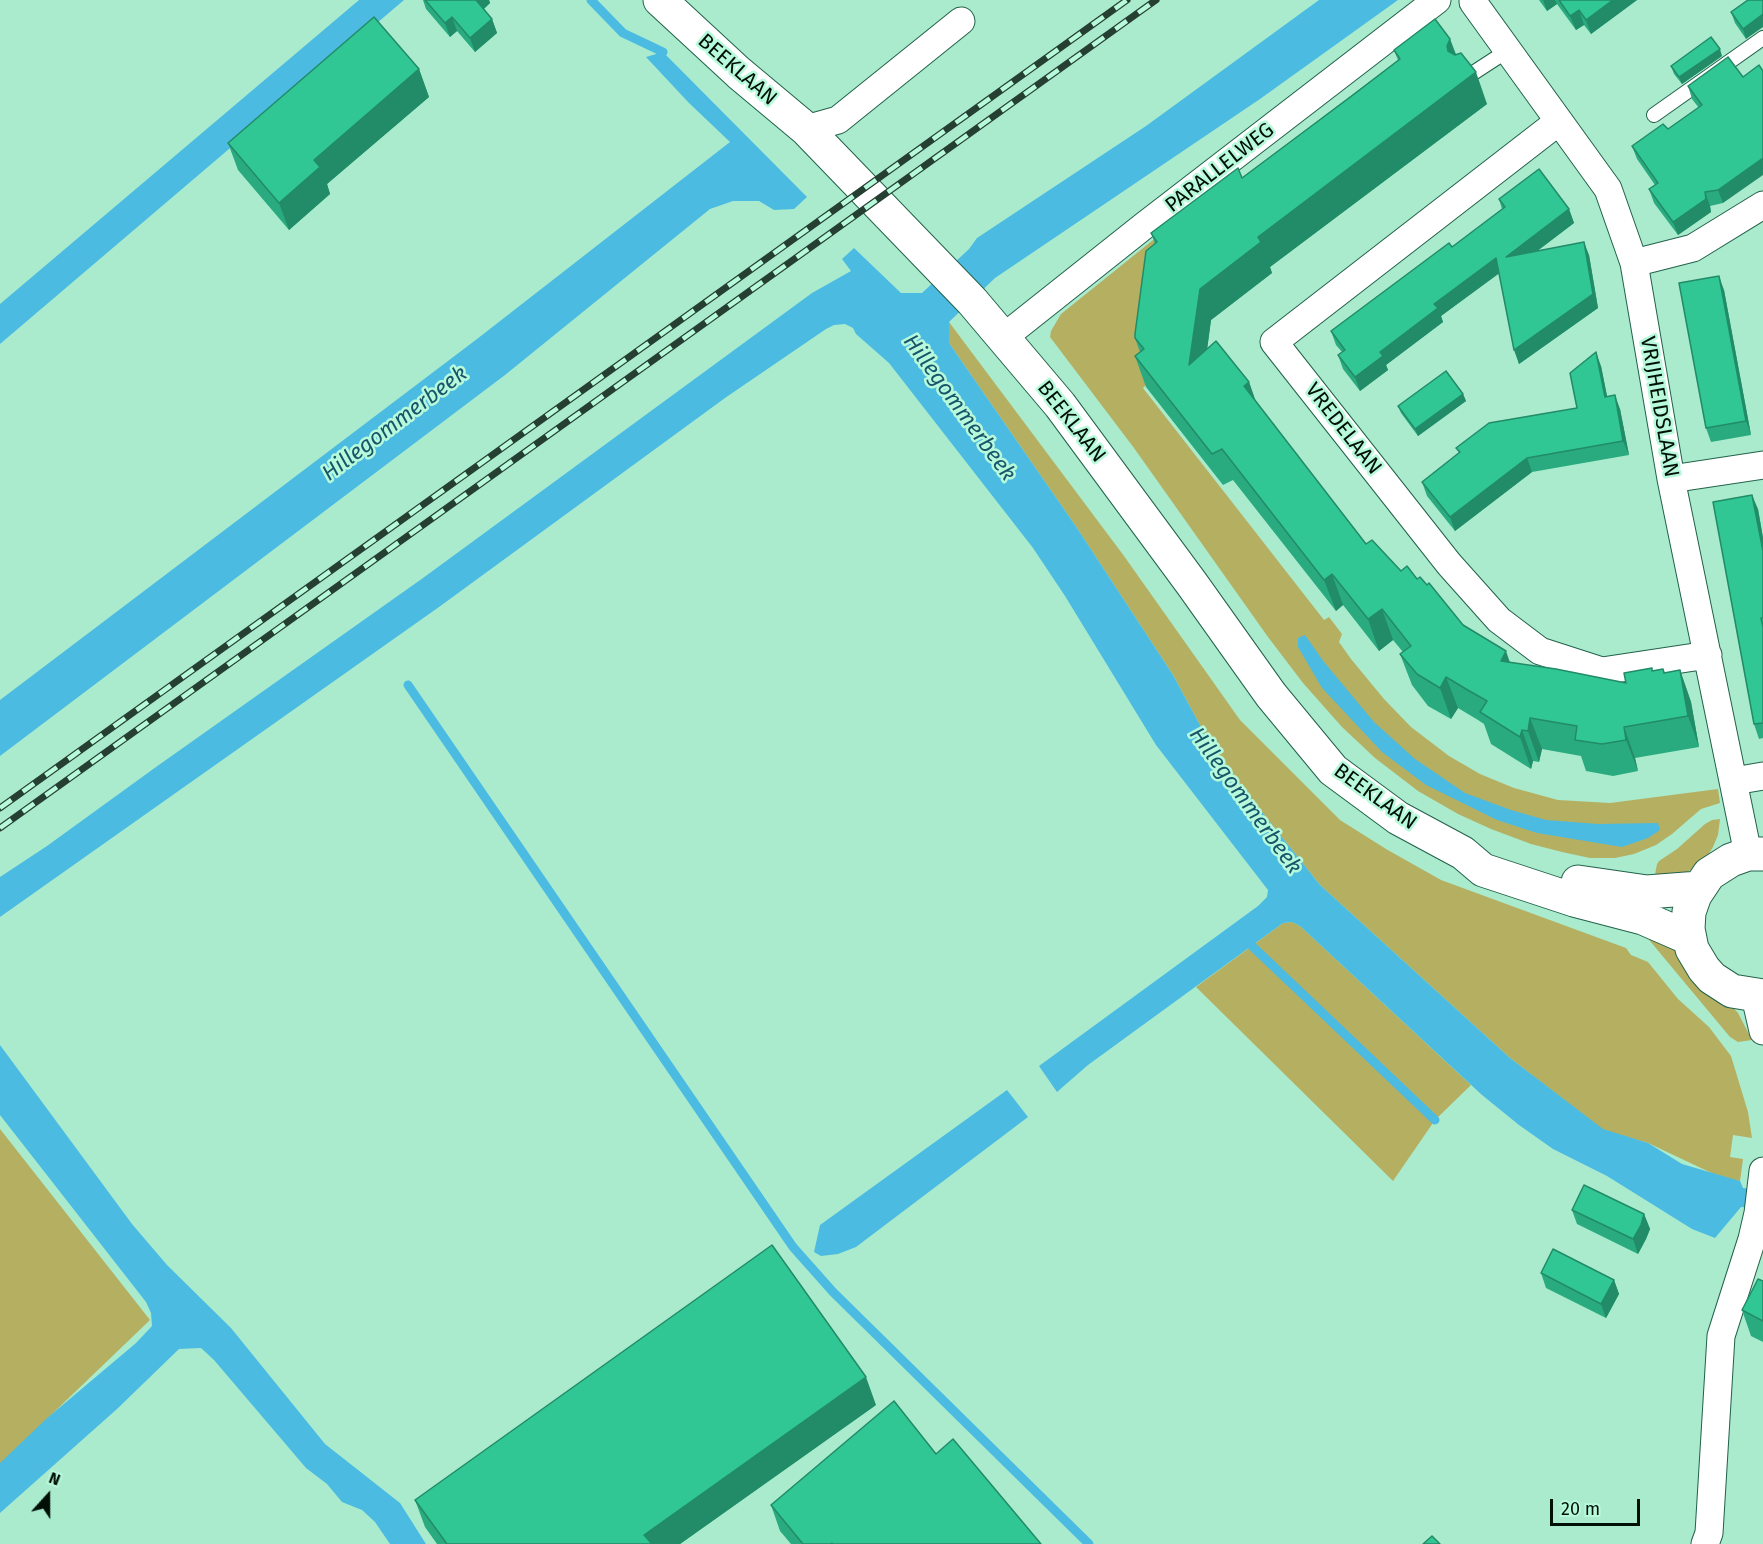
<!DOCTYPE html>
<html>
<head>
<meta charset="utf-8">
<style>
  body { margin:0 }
  #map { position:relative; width:1763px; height:1544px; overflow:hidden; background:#aaebce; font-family:"Fira Sans",sans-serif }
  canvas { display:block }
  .north { position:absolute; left:18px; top:1466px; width:60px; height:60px; -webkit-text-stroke:4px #b7f9db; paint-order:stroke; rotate:21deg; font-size:16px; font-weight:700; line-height:24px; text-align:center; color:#001007 }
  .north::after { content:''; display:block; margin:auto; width:21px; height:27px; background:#001007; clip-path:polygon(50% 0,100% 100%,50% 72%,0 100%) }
  .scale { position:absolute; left:1550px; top:1499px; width:90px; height:27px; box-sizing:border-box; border:3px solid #001007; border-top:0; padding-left:8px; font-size:18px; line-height:21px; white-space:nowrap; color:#001007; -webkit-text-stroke:4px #b7f9db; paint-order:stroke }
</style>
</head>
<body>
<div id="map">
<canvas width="1763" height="1544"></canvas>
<div class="north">N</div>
<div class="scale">20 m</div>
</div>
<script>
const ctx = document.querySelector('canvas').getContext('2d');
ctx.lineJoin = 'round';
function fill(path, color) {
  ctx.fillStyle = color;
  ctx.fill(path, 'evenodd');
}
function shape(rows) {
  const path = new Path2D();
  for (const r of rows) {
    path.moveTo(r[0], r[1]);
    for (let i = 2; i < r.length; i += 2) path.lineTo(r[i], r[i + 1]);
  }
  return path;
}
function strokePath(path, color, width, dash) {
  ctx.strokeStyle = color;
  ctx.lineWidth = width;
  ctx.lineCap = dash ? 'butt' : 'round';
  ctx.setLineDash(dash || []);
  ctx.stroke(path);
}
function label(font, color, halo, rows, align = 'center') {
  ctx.font = font + ' "Fira Sans",sans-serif';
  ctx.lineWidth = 5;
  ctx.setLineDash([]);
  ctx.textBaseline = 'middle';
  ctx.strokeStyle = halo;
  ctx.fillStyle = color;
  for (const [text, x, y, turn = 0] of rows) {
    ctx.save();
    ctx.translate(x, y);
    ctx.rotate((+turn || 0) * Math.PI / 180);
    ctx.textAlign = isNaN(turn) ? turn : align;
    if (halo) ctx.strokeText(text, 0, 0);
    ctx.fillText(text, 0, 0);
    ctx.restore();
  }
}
const green = shape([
  [1163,232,1150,381,1143,388,1324,620,1329,617,1342,634,1339,642,1351,659,1384,699,1411,727,1449,756,1480,774,1514,788,1558,800,1610,803,1718,789,1720,803,1701,809,1672,834,1656,845,1634,854,1615,858,1590,858,1562,852,1531,844,1491,829,1458,814,1418,791,1375,758,1342,727,1303,683,1268,637,1134,448,1050,337,1051,331,1061,314],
  [949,322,1124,556,1240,720,1340,820,1386,849,1441,880,1626,948,1631,955,1648,962,1678,999,1709,1027,1731,1056,1748,1112,1752,1138,1733,1135,1730,1157,1743,1159,1740,1181,1720,1177,1648,1143,1603,1130,1510,1058,1320,885,1215,753,1173,675,1077,528,949,343],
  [1720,819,1718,835,1713,847,1706,858,1694,868,1682,875,1654,880,1657,864,1659,861,1677,849,1705,824,1712,820],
  [1292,922,1300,926,1471,1085,1435,1120,1393,1181,1196,987,1283,923],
  [1645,935,1674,945,1738,1013,1752,1040,1738,1042,1730,1037],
  [0,1129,150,1320,0,1464]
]);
const water = shape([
  [359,0,404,0,0,344,0,304],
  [1319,0,1398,0,1260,99,995,278,949,322,949,343,1077,528,1173,675,1215,753,1320,885,1510,1058,1603,1129,1648,1143,1682,1164,1740,1181,1743,1188,1763,1190,1763,1209,1741,1207,1715,1238,1692,1229,1607,1176,1553,1149,1519,1125,1482,1095,1300,926,1292,922,1283,923,1088,1065,1057,1092,1039,1066,1258,906,1267,897,1268,890,1156,745,1065,596,1033,548,889,363,856,334,853,328,845,324,834,325,826,329,725,398,439,607,0,917,0,877,47,846,156,767,423,578,812,293,851,271,842,259,854,248,901,293,922,293,969,249,977,238,1146,126],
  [663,52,807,197,794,209,774,210,759,201,733,201,710,209,505,375,0,756,0,700,477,339,730,142,688,102,646,57],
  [1305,635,1324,662,1374,722,1415,759,1465,793,1511,810,1546,820,1598,824,1658,823,1660,830,1648,838,1622,847,1537,833,1497,820,1426,785,1382,752,1322,688,1298,647,1298,638],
  [0,1045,132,1224,167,1265,231,1328,325,1444,400,1503,426,1544,390,1544,375,1522,362,1510,342,1502,327,1484,306,1468,214,1360,201,1348,179,1349,117,1409,0,1513,0,1463,46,1419,136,1343,152,1326,151,1313,146,1302,0,1115],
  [1007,1090,1028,1117,856,1247,838,1254,821,1256,814,1252,820,1225]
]);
const stream = shape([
  [591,0,623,33,663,52],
  [408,685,793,1247,833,1292,1089,1544],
  [1252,946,1435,1120]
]);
const lane = shape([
  [1467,77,1507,51],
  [1654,115,1763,38]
]);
const street = shape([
  [1473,2,1608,189,1634,263,1671,479,1748,854],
  [1558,122,1274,342,1449,564,1499,620,1540,651,1602,671,1708,655],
  [806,129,838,120,961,21],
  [1634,263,1693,248,1763,205],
  [1004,337,1145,225,1437,0],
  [1671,479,1763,465],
  [1734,781,1763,776],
  [1755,996,1763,1031],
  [1705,1544,1709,1533,1721,1336,1752,1239,1758,1213,1763,1171]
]);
const secondary = shape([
  [660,0,739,73,806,129,972,301,1060,405,1192,584,1271,695,1333,770,1398,818,1463,853,1483,870,1574,900,1643,918,1689,938],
  [1763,854,1748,854,1731,860,1709,874,1695,895,1689,912,1688,929,1692,949,1704,969,1712,978,1732,991,1763,996],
  [1578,882,1647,892,1699,888]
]);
const rail = shape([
  [0,808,1127,0],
  [0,828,1156,0]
]);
const wall = shape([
  [423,0,489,0,490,3,484,9,492,19,497,33,475,52,457,31,450,37,426,9],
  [1539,0,1637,0,1591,34,1584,25,1576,30,1557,4,1547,11],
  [1748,0,1746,39,1735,23,1731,12],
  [1450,39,1456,54,1487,104,1270,267,1272,273,1211,320,1207,349,1249,382,1256,402,1366,544,1401,571,1417,579,1463,625,1510,662,1626,683,1653,671,1663,669,1665,673,1680,670,1691,702,1699,747,1635,758,1638,771,1613,776,1586,771,1581,756,1542,749,1539,762,1533,761,1531,769,1491,744,1484,724,1478,720,1458,708,1451,719,1428,706,1412,685,1400,654,1403,652,1393,640,1379,651,1343,605,1336,611,1233,480,1223,485,1146,387,1135,356,1140,352,1135,338,1155,244,1151,233,1242,178,1398,60,1394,50],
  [1722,56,1682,84,1674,74,1671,66],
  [1728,57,1723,203,1710,206,1711,212,1678,235,1654,203,1649,189,1655,185,1637,159,1632,146,1668,129,1699,108,1692,99,1688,86],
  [419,69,429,97,327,184,330,194,289,230,238,170,228,143],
  [1499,199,1569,209,1574,223,1537,251,1589,255,1598,308,1519,364,1499,273,1441,316,1443,322,1386,365,1388,370,1360,391,1343,369,1338,355,1342,352,1336,345,1331,331,1452,247,1502,209],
  [1724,290,1751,435,1711,442,1706,428],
  [1601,366,1607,396,1620,409,1629,455,1532,472,1455,531,1427,496,1422,482,1459,453,1456,448,1577,408],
  [1463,394,1466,401,1418,436,1401,413,1398,406],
  [1758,509,1763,538,1763,738,1759,739,1754,724],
  [1572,1210,1644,1214,1650,1229,1646,1239,1638,1254,1577,1224],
  [1541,1273,1614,1280,1619,1294,1606,1318,1546,1288],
  [1763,1281,1763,1342,1751,1336,1742,1310],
  [876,1405,680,1544,437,1544,425,1527,415,1500],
  [936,1454,1041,1544,791,1544,780,1531,771,1505]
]);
const shadedWall = shape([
  [475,0,489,0,490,3,480,12],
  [1543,0,1555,0,1557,4,1547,11],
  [1613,0,1637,0,1591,34,1586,20],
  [1579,10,1584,25,1576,30,1570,16],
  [1763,14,1763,27,1746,39,1743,29],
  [452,17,457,31,450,37,445,23],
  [492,19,497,33,475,52,470,38],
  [1450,39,1461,70,1458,77,1447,46],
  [1720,49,1722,56,1682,84,1679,77],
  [419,69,429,97,327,184,330,194,289,230,279,203,314,160],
  [1476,72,1487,104,1270,267,1272,273,1211,320,1201,396,1189,365,1200,289,1258,237],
  [1763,158,1763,175,1723,203,1718,190],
  [1705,192,1710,206,1711,212,1678,235,1673,222],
  [1569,209,1574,223,1511,271,1506,257],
  [1584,242,1589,255,1598,308,1519,364,1514,350],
  [1496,258,1501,272,1441,316,1443,322,1386,365,1388,370,1360,391,1355,377,1380,352,1434,304],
  [1719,276,1724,290,1751,435,1746,421],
  [1596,352,1601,366,1610,411,1605,397],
  [1249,382,1260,414,1244,386],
  [1463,394,1466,401,1418,436,1415,429],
  [1615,395,1620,409,1629,455,1623,441],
  [1527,458,1532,472,1455,531,1450,517],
  [1752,495,1758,509,1763,538,1763,551],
  [1332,574,1343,605,1336,611,1324,580],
  [1382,609,1393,640,1379,651,1368,619],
  [1506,651,1517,683,1501,661],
  [1680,670,1691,702,1699,747,1688,716],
  [1446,677,1458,708,1451,719,1440,688],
  [1530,718,1542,749,1539,762,1528,731],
  [1624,727,1635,758,1638,771,1626,740],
  [1522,730,1533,761,1531,769,1520,737],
  [1644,1214,1650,1229,1646,1239,1638,1254,1633,1239],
  [1614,1280,1619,1294,1606,1318,1601,1304],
  [866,1377,876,1405,680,1544,648,1544,644,1535]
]);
const building = shape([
  [425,0,476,0,492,19,470,38,452,17,445,23,425,0],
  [1559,0,1613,0,1586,20,1579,10,1570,16,1559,0],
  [1748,0,1763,0,1763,14,1743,29,1731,12,1748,0],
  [374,17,419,69,314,160,320,167,279,203,228,143,374,17],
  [1435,19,1450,39,1447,46,1448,51,1455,55,1461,53,1476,72,1258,237,1261,242,1200,289,1189,365,1216,341,1249,382,1244,386,1366,544,1372,540,1401,571,1407,566,1417,579,1420,577,1427,585,1429,583,1463,625,1506,651,1501,661,1556,669,1626,683,1624,673,1652,668,1652,671,1663,669,1664,673,1680,670,1688,716,1624,727,1626,740,1602,744,1575,740,1577,726,1530,718,1528,731,1522,730,1520,737,1480,712,1487,701,1466,689,1446,677,1440,688,1417,674,1400,654,1411,646,1382,609,1368,619,1332,574,1324,580,1222,449,1212,454,1135,356,1144,349,1135,338,1135,334,1146,251,1157,242,1151,233,1238,168,1242,178,1353,95,1400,59,1394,50,1435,19],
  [1711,37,1720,49,1679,77,1671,66,1711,37],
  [1728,57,1743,77,1759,65,1763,71,1763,158,1718,190,1705,192,1706,199,1673,222,1649,189,1658,183,1632,146,1663,124,1668,129,1702,105,1688,86,1728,57],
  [1539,169,1569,209,1506,257,1584,242,1593,294,1514,350,1496,258,1434,304,1438,308,1380,352,1383,356,1355,377,1338,355,1345,350,1331,331,1449,243,1452,247,1505,207,1499,199,1539,169],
  [1719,276,1746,421,1706,428,1679,283,1719,276],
  [1596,352,1605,397,1615,395,1623,441,1527,458,1450,517,1422,482,1460,452,1456,448,1489,423,1577,408,1570,373,1596,352],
  [1446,371,1463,394,1415,429,1398,406,1446,371],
  [1752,495,1763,551,1763,618,1761,618,1763,627,1763,723,1754,724,1713,502,1752,495],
  [1584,1185,1644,1214,1641,1225,1633,1239,1572,1210,1584,1185],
  [772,1245,866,1377,644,1535,652,1544,447,1544,415,1500,772,1245],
  [1553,1249,1614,1280,1601,1304,1541,1273,1553,1249],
  [1758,1279,1763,1281,1763,1321,1742,1310,1758,1279],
  [894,1401,936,1454,953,1439,1041,1544,832,1544,832,1543,831,1544,803,1544,771,1505,894,1401],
  [1432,1536,1440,1544,1423,1544,1432,1536]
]);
const streetNames = [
  ["BEEKLAAN",737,70,41],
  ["PARALLELWEG",1220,168,-38],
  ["VRIJHEIDSLAAN",1659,407,80],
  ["BEEKLAAN",1071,422,52],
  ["VREDELAAN",1343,429,52],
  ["BEEKLAAN",1375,797,36]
];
const waterNames = [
  ["Hillegommerbeek",959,408,54],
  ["Hillegommerbeek",395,424,-37],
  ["Hillegommerbeek",1245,801,54]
];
fill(green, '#b5af62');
fill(water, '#4bbbe2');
strokePath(stream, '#4bbbe2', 9);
strokePath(lane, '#22624a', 16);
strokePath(street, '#22624a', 29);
strokePath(secondary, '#22624a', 35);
strokePath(lane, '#fff', 14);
strokePath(street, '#fff', 27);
strokePath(secondary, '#fff', 33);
strokePath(rail, '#253f32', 7);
strokePath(rail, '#b7f9db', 4.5, [14]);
fill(wall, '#29ab7f');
fill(shadedWall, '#228b68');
fill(building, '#30c794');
strokePath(building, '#228b68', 1.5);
label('21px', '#001007', '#b7f9db', streetNames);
label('italic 22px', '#17556a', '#b7f9db', waterNames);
</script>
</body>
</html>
